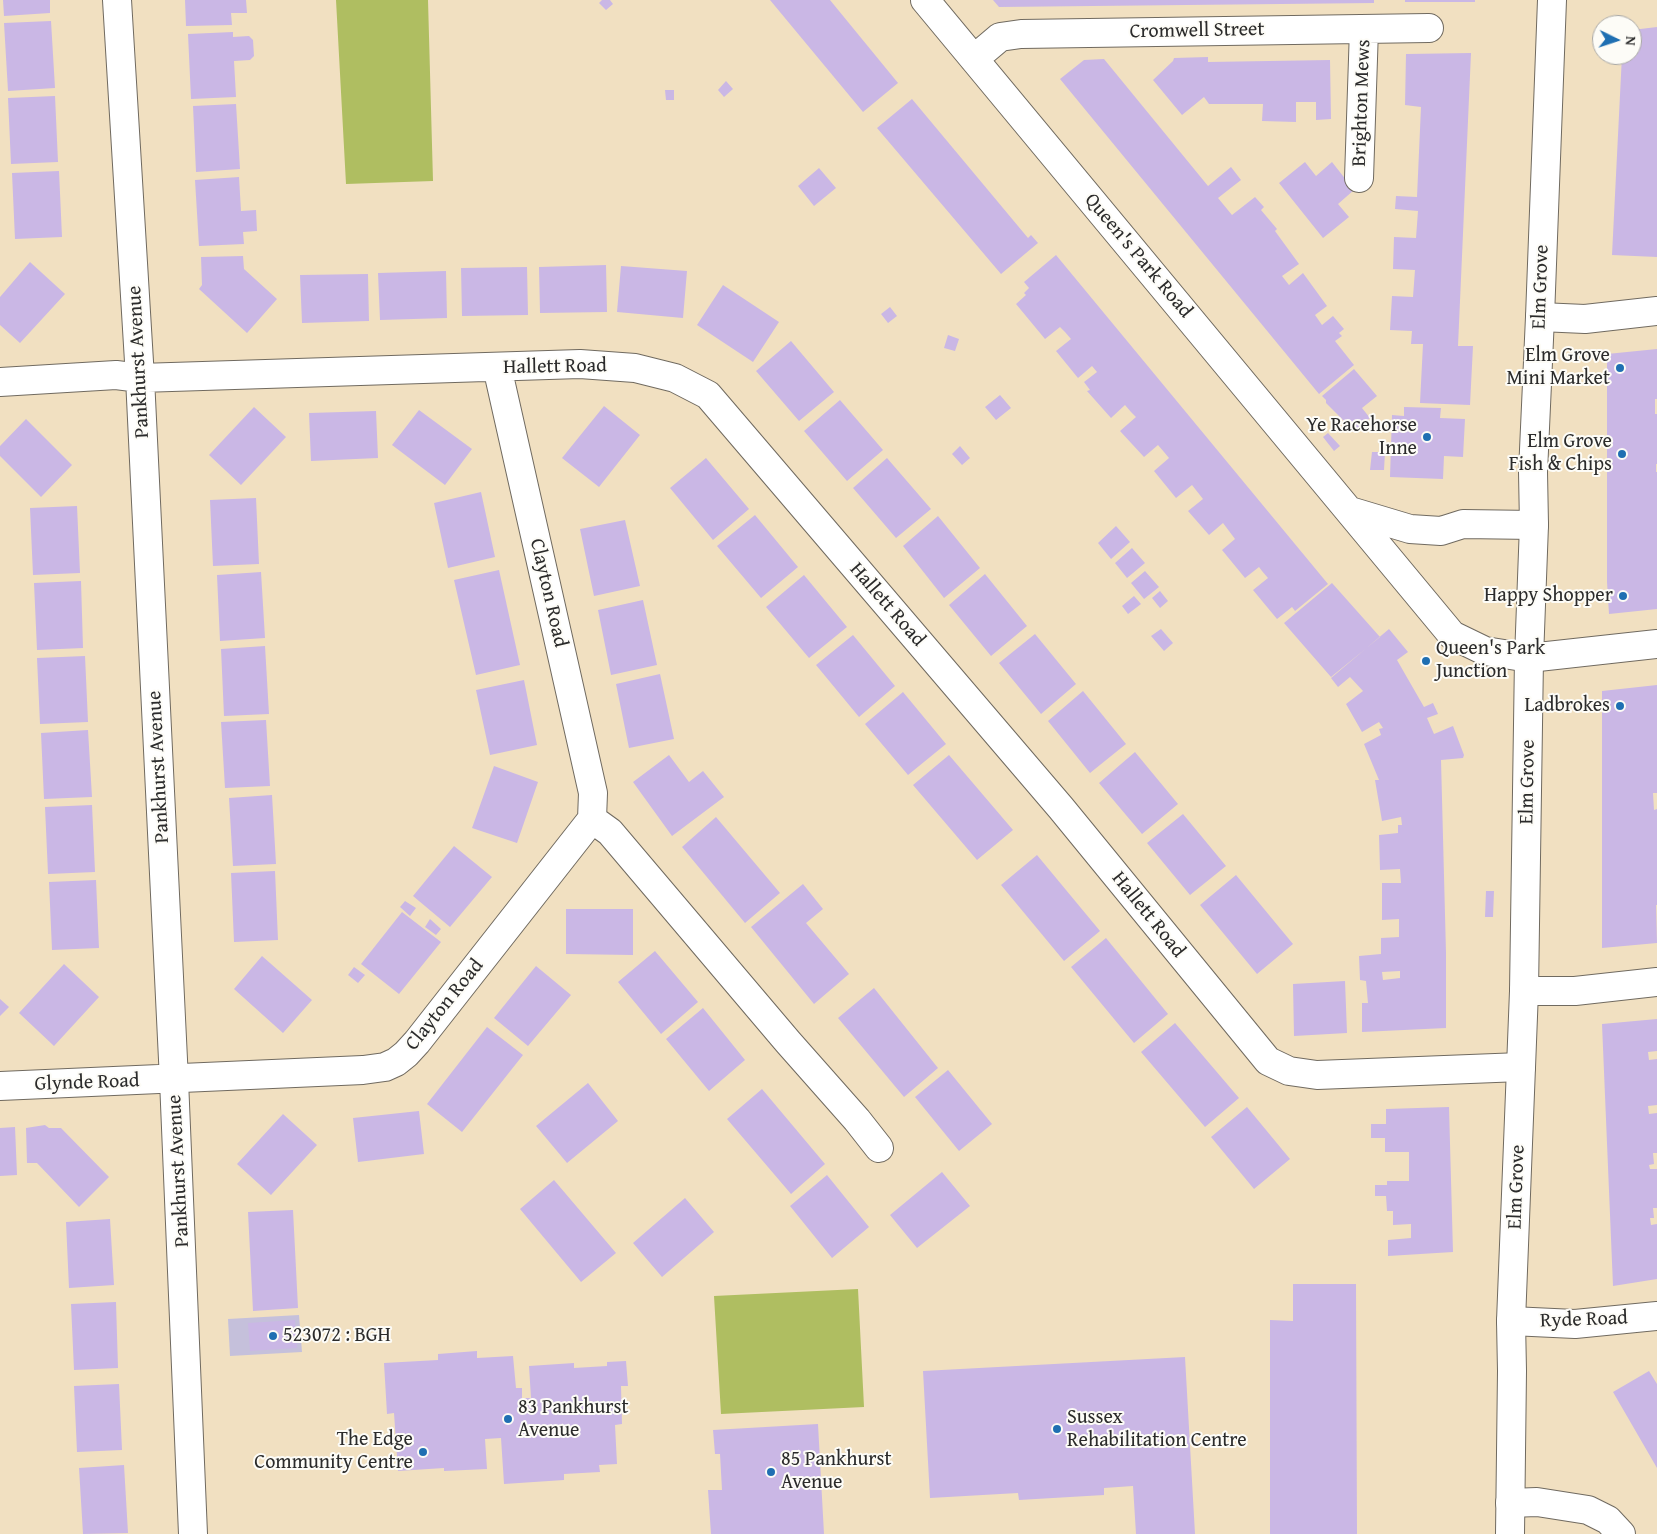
<!DOCTYPE html>
<html>
<head>
<meta charset="utf-8">
<style>
  body { margin:0 }
  #map { position:relative; width:1657px; height:1534px; overflow:hidden; background:#f1e0c1; font-family:"Gentium Book Plus",serif }
  canvas { display:block }
  .north { position:absolute; left:1592px; top:15px; width:50px; height:50px; box-sizing:border-box; background:#fdfcf7; border:1px solid #a9a8a5; border-radius:50%; rotate:94deg; font-size:14px; font-weight:700; line-height:20px; text-align:center; color:#2b2b2b }
  .north::after { content:''; display:block; margin:auto; width:18px; height:22px; background:#1f6fb2; clip-path:polygon(50% 0,100% 100%,50% 72%,0 100%) }
</style>
</head>
<body>
<div id="map">
<canvas width="1657" height="1534"></canvas>
<div class="north">N</div>
</div>
<script>
const ctx = document.querySelector('canvas').getContext('2d');
ctx.lineJoin = 'round';
function fill(path, color) {
  ctx.fillStyle = color;
  ctx.fill(path, 'evenodd');
}
function shape(rows) {
  const path = new Path2D();
  for (const r of rows) {
    path.moveTo(r[0], r[1]);
    for (let i = 2; i < r.length; i += 2) path.lineTo(r[i], r[i + 1]);
  }
  return path;
}
function strokePath(path, color, width, dash) {
  ctx.strokeStyle = color;
  ctx.lineWidth = width;
  ctx.lineCap = dash ? 'butt' : 'round';
  ctx.setLineDash(dash || []);
  ctx.stroke(path);
}
function label(font, color, halo, rows, align = 'center') {
  ctx.font = font + ' "Gentium Book Plus",serif';
  ctx.lineWidth = 4;
  ctx.setLineDash([]);
  ctx.textBaseline = 'middle';
  ctx.strokeStyle = halo;
  ctx.fillStyle = color;
  for (const [text, x, y, turn = 0] of rows) {
    ctx.save();
    ctx.translate(x, y);
    ctx.rotate((+turn || 0) * Math.PI / 180);
    ctx.textAlign = isNaN(turn) ? turn : align;
    if (halo) ctx.strokeText(text, 0, 0);
    ctx.fillText(text, 0, 0);
    ctx.restore();
  }
}
const industrial = shape([
  [299,1315,302,1352,230,1356,228,1319]
]);
const green = shape([
  [336,0,428,0,433,181,346,184],
  [858,1289,864,1407,721,1414,714,1296]
]);
const building = shape([
  [3,0,50,0,50,13,4,16],
  [185,0,246,0,247,13,231,13,232,25,186,26],
  [602,0,610,0,613,4,606,10,599,3],
  [770,0,830,0,898,83,863,112],
  [993,0,1374,0,1374,3,999,7],
  [1405,0,1475,0,1475,2,1405,2],
  [51,21,55,88,8,91,4,23],
  [1657,27,1657,257,1612,255,1622,55,1632,55,1632,30],
  [233,32,233,37,249,36,253,40,254,56,250,60,234,61,236,97,191,99,188,34],
  [1471,53,1458,346,1473,346,1470,405,1420,403,1423,344,1411,344,1412,331,1390,330,1392,296,1413,297,1415,270,1393,269,1394,237,1416,238,1418,211,1395,209,1396,196,1417,197,1421,107,1405,105,1406,54],
  [1208,57,1208,62,1330,60,1331,119,1316,120,1316,102,1296,102,1296,122,1262,121,1263,104,1209,104,1204,97,1182,115,1153,80,1173,61,1174,58],
  [1104,59,1208,186,1231,167,1241,180,1218,198,1232,215,1255,197,1264,207,1261,210,1277,229,1275,231,1299,264,1282,276,1289,285,1303,273,1327,306,1315,315,1322,325,1333,316,1344,329,1339,333,1342,336,1335,341,1354,365,1319,394,1060,79,1084,60],
  [726,81,733,89,724,97,718,90],
  [665,90,674,90,674,100,666,100],
  [55,96,58,162,11,164,8,98],
  [912,99,1028,238,1031,235,1038,243,1001,274,877,128],
  [236,104,240,169,196,172,193,106],
  [1305,162,1316,176,1332,162,1354,190,1338,204,1349,217,1323,238,1279,183],
  [819,168,836,188,814,206,798,186],
  [59,171,62,237,15,239,12,173],
  [239,177,241,211,256,210,257,231,243,232,244,244,199,246,195,180],
  [1056,255,1328,584,1295,611,1292,607,1277,619,1253,590,1268,578,1262,571,1259,567,1245,578,1222,550,1235,539,1223,523,1209,535,1188,511,1203,499,1192,485,1176,498,1154,471,1169,458,1164,452,1158,445,1144,457,1120,431,1136,417,1131,412,1125,405,1111,418,1087,391,1090,390,1084,382,1097,372,1092,366,1078,378,1056,351,1071,339,1065,332,1060,327,1045,339,1016,304,1026,295,1024,293,1029,288,1024,282],
  [243,256,244,269,277,299,247,333,199,289,202,285,201,257],
  [30,262,65,294,20,343,0,325,0,297],
  [606,265,607,312,540,313,539,267],
  [621,266,687,271,683,318,617,312],
  [527,267,528,315,462,316,461,268],
  [446,271,447,318,380,320,378,273],
  [368,274,369,321,302,323,300,275],
  [723,285,779,322,753,362,697,325],
  [890,307,897,316,888,323,881,314],
  [948,335,959,339,955,351,944,348],
  [791,341,834,392,799,421,756,371],
  [1657,349,1657,399,1655,399,1655,414,1657,414,1657,464,1656,464,1656,472,1657,472,1657,609,1609,614,1607,582,1607,354],
  [1354,369,1377,396,1362,408,1370,418,1353,432,1351,430,1348,429,1343,423,1343,420,1326,403,1326,400,1322,396],
  [1000,395,1011,408,996,420,985,407],
  [840,400,883,450,847,481,804,431],
  [604,406,640,435,599,487,562,458],
  [254,407,286,437,241,485,209,455],
  [1404,407,1441,408,1440,418,1465,419,1463,457,1444,456,1443,479,1390,477,1392,415,1404,416],
  [419,410,472,449,445,485,392,445],
  [376,411,378,458,311,461,309,413],
  [26,419,72,465,41,497,0,456,0,446],
  [1328,433,1340,446,1334,451,1323,437],
  [960,446,970,458,962,465,952,454],
  [1372,452,1385,452,1384,470,1370,470],
  [706,458,749,509,713,540,670,488],
  [887,458,931,509,896,538,853,488],
  [481,492,495,557,448,568,434,503],
  [256,498,259,564,213,566,210,500],
  [77,506,80,573,33,575,30,508],
  [755,515,798,567,761,598,717,546],
  [938,516,980,568,944,598,903,546],
  [625,520,640,586,594,596,580,529],
  [1116,526,1130,542,1111,559,1098,543],
  [1132,548,1145,563,1127,578,1115,563],
  [499,570,520,665,476,675,454,580],
  [1145,571,1159,587,1144,599,1131,583],
  [261,572,265,638,220,641,217,575],
  [985,574,1027,626,991,656,949,605],
  [804,575,847,627,809,658,766,607],
  [81,581,83,648,37,650,34,583],
  [1332,583,1380,637,1331,677,1284,623],
  [1160,591,1168,601,1160,608,1152,598],
  [1134,596,1141,604,1128,614,1122,606],
  [643,600,657,665,611,675,598,610],
  [1161,629,1173,643,1164,651,1151,636],
  [1389,629,1408,652,1397,660,1424,707,1433,703,1438,714,1427,718,1434,734,1453,726,1464,755,1463,758,1441,760,1446,953,1446,1028,1362,1032,1362,1003,1368,1003,1366,981,1360,980,1359,956,1381,954,1381,938,1399,937,1399,919,1382,920,1382,883,1401,883,1400,869,1380,870,1379,835,1398,833,1398,825,1402,825,1401,817,1382,821,1375,780,1379,780,1364,744,1381,735,1379,729,1383,728,1379,722,1362,732,1346,704,1363,691,1350,677,1338,687,1331,678],
  [1400,971,1400,978,1383,980,1382,972],
  [1035,634,1076,684,1041,714,999,663],
  [853,635,895,686,859,717,816,665],
  [265,646,269,714,224,716,221,649],
  [85,656,88,722,40,724,37,658],
  [660,674,674,739,629,748,616,684],
  [524,680,537,745,490,755,476,690],
  [1657,685,1657,793,1653,793,1654,810,1657,809,1657,905,1656,905,1657,943,1602,948,1602,691],
  [1083,691,1126,744,1090,773,1048,721],
  [903,692,946,744,908,775,865,724],
  [266,720,270,786,225,788,221,722],
  [88,730,92,797,44,799,41,733],
  [1135,752,1178,804,1142,834,1099,783],
  [669,755,689,782,703,771,724,797,672,836,633,782],
  [949,755,1013,830,977,860,913,785],
  [494,766,538,782,517,843,472,828],
  [272,795,276,864,233,866,229,798],
  [92,805,95,872,48,874,45,807],
  [1183,814,1226,866,1190,895,1147,843],
  [716,817,780,893,745,923,682,847],
  [454,846,492,877,450,927,413,896],
  [1037,855,1100,931,1064,961,1001,885],
  [275,871,278,940,234,942,231,873],
  [1236,875,1293,944,1257,974,1200,905],
  [96,880,99,948,52,950,49,882],
  [803,884,823,909,806,923,849,974,814,1004,751,927],
  [1486,891,1494,891,1493,917,1485,917],
  [405,901,416,908,410,916,400,907],
  [566,909,633,909,633,955,566,954],
  [402,912,441,942,399,994,361,964],
  [430,919,441,929,436,935,425,927],
  [1106,938,1168,1014,1134,1043,1071,967],
  [655,951,698,1002,661,1034,618,982],
  [262,956,312,1000,283,1033,234,989],
  [64,964,99,997,54,1046,19,1013],
  [536,966,571,995,528,1046,494,1018],
  [354,967,365,975,358,983,348,975],
  [1345,981,1347,1033,1294,1036,1293,984],
  [874,988,938,1068,904,1097,838,1018],
  [0,999,9,1007,0,1016],
  [703,1008,745,1060,709,1091,666,1039],
  [1657,1019,1657,1051,1648,1052,1649,1060,1657,1059,1657,1105,1648,1106,1649,1114,1657,1113,1657,1153,1653,1153,1654,1164,1649,1165,1650,1169,1657,1169,1657,1208,1653,1208,1654,1218,1650,1218,1651,1225,1657,1224,1657,1279,1613,1286,1602,1024],
  [1175,1023,1239,1098,1205,1127,1141,1052],
  [487,1027,523,1055,462,1132,427,1104],
  [948,1070,992,1124,959,1151,915,1097],
  [588,1083,618,1121,567,1163,536,1126],
  [762,1089,825,1164,791,1194,727,1119],
  [1247,1107,1290,1159,1254,1189,1211,1137],
  [1449,1107,1453,1252,1388,1256,1388,1240,1411,1238,1411,1224,1393,1225,1393,1211,1387,1211,1386,1196,1375,1196,1375,1185,1387,1185,1387,1181,1409,1181,1409,1152,1385,1152,1385,1138,1371,1138,1371,1124,1386,1124,1386,1109],
  [419,1111,424,1154,358,1162,353,1118],
  [283,1114,317,1145,271,1195,237,1164],
  [45,1125,49,1128,61,1128,109,1177,79,1207,37,1163,27,1163,26,1128],
  [15,1127,17,1175,0,1176,0,1128],
  [942,1172,970,1206,917,1248,890,1215],
  [827,1175,869,1227,832,1258,790,1206],
  [554,1180,616,1253,581,1282,520,1209],
  [685,1198,714,1232,662,1277,633,1243],
  [293,1210,298,1308,253,1311,248,1212],
  [110,1219,114,1285,69,1288,66,1222],
  [1293,1284,1356,1284,1357,1534,1270,1534,1270,1320,1293,1321],
  [116,1302,118,1368,74,1370,71,1304],
  [295,1320,297,1348,250,1351,248,1323],
  [477,1351,477,1358,513,1356,516,1388,522,1388,522,1398,531,1398,529,1366,574,1363,574,1368,607,1366,607,1362,626,1361,628,1386,621,1386,622,1424,615,1425,617,1464,599,1465,600,1472,564,1474,564,1480,504,1484,501,1438,485,1439,487,1469,444,1471,444,1468,398,1471,394,1413,387,1414,384,1363,438,1360,438,1354],
  [1185,1357,1195,1534,1136,1534,1133,1486,1104,1488,1104,1495,1019,1500,1018,1493,930,1498,923,1371],
  [1649,1371,1657,1384,1657,1468,1613,1392],
  [119,1384,122,1450,77,1452,74,1386],
  [818,1424,824,1534,711,1534,708,1490,722,1490,720,1454,715,1454,713,1430],
  [124,1465,128,1533,83,1534,79,1468]
]);
const street = shape([
  [117,0,140,378,174,1080,193,1534],
  [925,0,1452,635,1485,651,1529,658,1657,644],
  [974,59,1000,37,1021,34,1429,28],
  [1359,178,1364,29],
  [1540,317,1585,319,1657,311],
  [0,382,116,375,140,378,580,364,635,368,675,378,708,395,1061,808,1268,1061,1289,1071,1317,1075,1521,1067],
  [1350,511,1410,529,1441,531,1463,524,1534,525],
  [592,819,610,832,788,1042,857,1120,879,1148],
  [1524,991,1575,991,1657,982],
  [0,1086,363,1070,385,1067,396,1062,406,1054,417,1042,592,819,593,793,500,380,499,368],
  [1511,1321,1575,1324,1657,1316],
  [1510,1503,1537,1502,1588,1510,1608,1520,1621,1534]
]);
const secondary = shape([
  [1510,1534,1512,1371,1511,1321,1524,991,1529,658,1534,525,1533,472,1540,317,1552,0]
]);
const markers = [
  [1620,368,5,"#1f6fb2"],
  [1427,437,5,"#1f6fb2"],
  [1622,454,5,"#1f6fb2"],
  [1623,596,5,"#1f6fb2"],
  [1426,661,5,"#1f6fb2"],
  [1620,706,5,"#1f6fb2"],
  [273,1336,5,"#1f6fb2"],
  [508,1419,5,"#1f6fb2"],
  [1057,1429,5,"#1f6fb2"],
  [423,1452,5,"#1f6fb2"],
  [771,1472,5,"#1f6fb2"]
];
const streetNames = [
  ["Cromwell Street",1197,31,-1],
  ["Brighton Mews",1362,103,-88],
  ["Queen's Park Road",1138,256,50],
  ["Elm Grove",1541,287,-88],
  ["Pankhurst Avenue",139,362,-93],
  ["Hallett Road",555,367,-1],
  ["Clayton Road",548,593,77],
  ["Hallett Road",887,605,49],
  ["Pankhurst Avenue",159,767,-93],
  ["Elm Grove",1528,782,-89],
  ["Hallett Road",1148,915,51],
  ["Clayton Road",445,1005,-51],
  ["Glynde Road",87,1083,-2],
  ["Pankhurst Avenue",179,1171,-93],
  ["Elm Grove",1517,1187,-88],
  ["Ryde Road",1584,1320,-2]
];
const poiNames = [
  ["Elm Grove",1610,356],
  ["Mini Market",1610,379],
  ["Ye Racehorse",1417,426],
  ["Inne",1417,449],
  ["Elm Grove",1612,442],
  ["Fish & Chips",1612,465],
  ["Happy Shopper",1613,596],
  ["Queen's Park",1436,649,"left"],
  ["Junction",1436,672,"left"],
  ["Ladbrokes",1610,706],
  ["523072 : BGH",283,1336,"left"],
  ["83 Pankhurst",518,1408,"left"],
  ["Avenue",518,1431,"left"],
  ["Sussex",1067,1418,"left"],
  ["Rehabilitation Centre",1067,1441,"left"],
  ["The Edge",413,1440],
  ["Community Centre",413,1463],
  ["85 Pankhurst",781,1460,"left"],
  ["Avenue",781,1483,"left"]
];
fill(industrial, '#c5c0db');
fill(green, '#afbe61');
fill(building, '#cab7e5');
strokePath(street, '#706a60', 30);
strokePath(secondary, '#706a60', 30);
strokePath(street, '#fff', 28);
strokePath(secondary, '#fff', 28);
for (const [x, y, r, color] of markers) {
  const dot = new Path2D();
  dot.arc(x, y, r, 0, 2 * Math.PI);
  ctx.fillStyle = color;
  ctx.fill(dot);
  strokePath(dot, '#fdfcf7', 2);
}
label('20px', '#2b2b2b', '#fdfcf7', streetNames);
label('20px', '#2b2b2b', '#fdfcf7', poiNames, 'right');
</script>
</body>
</html>
